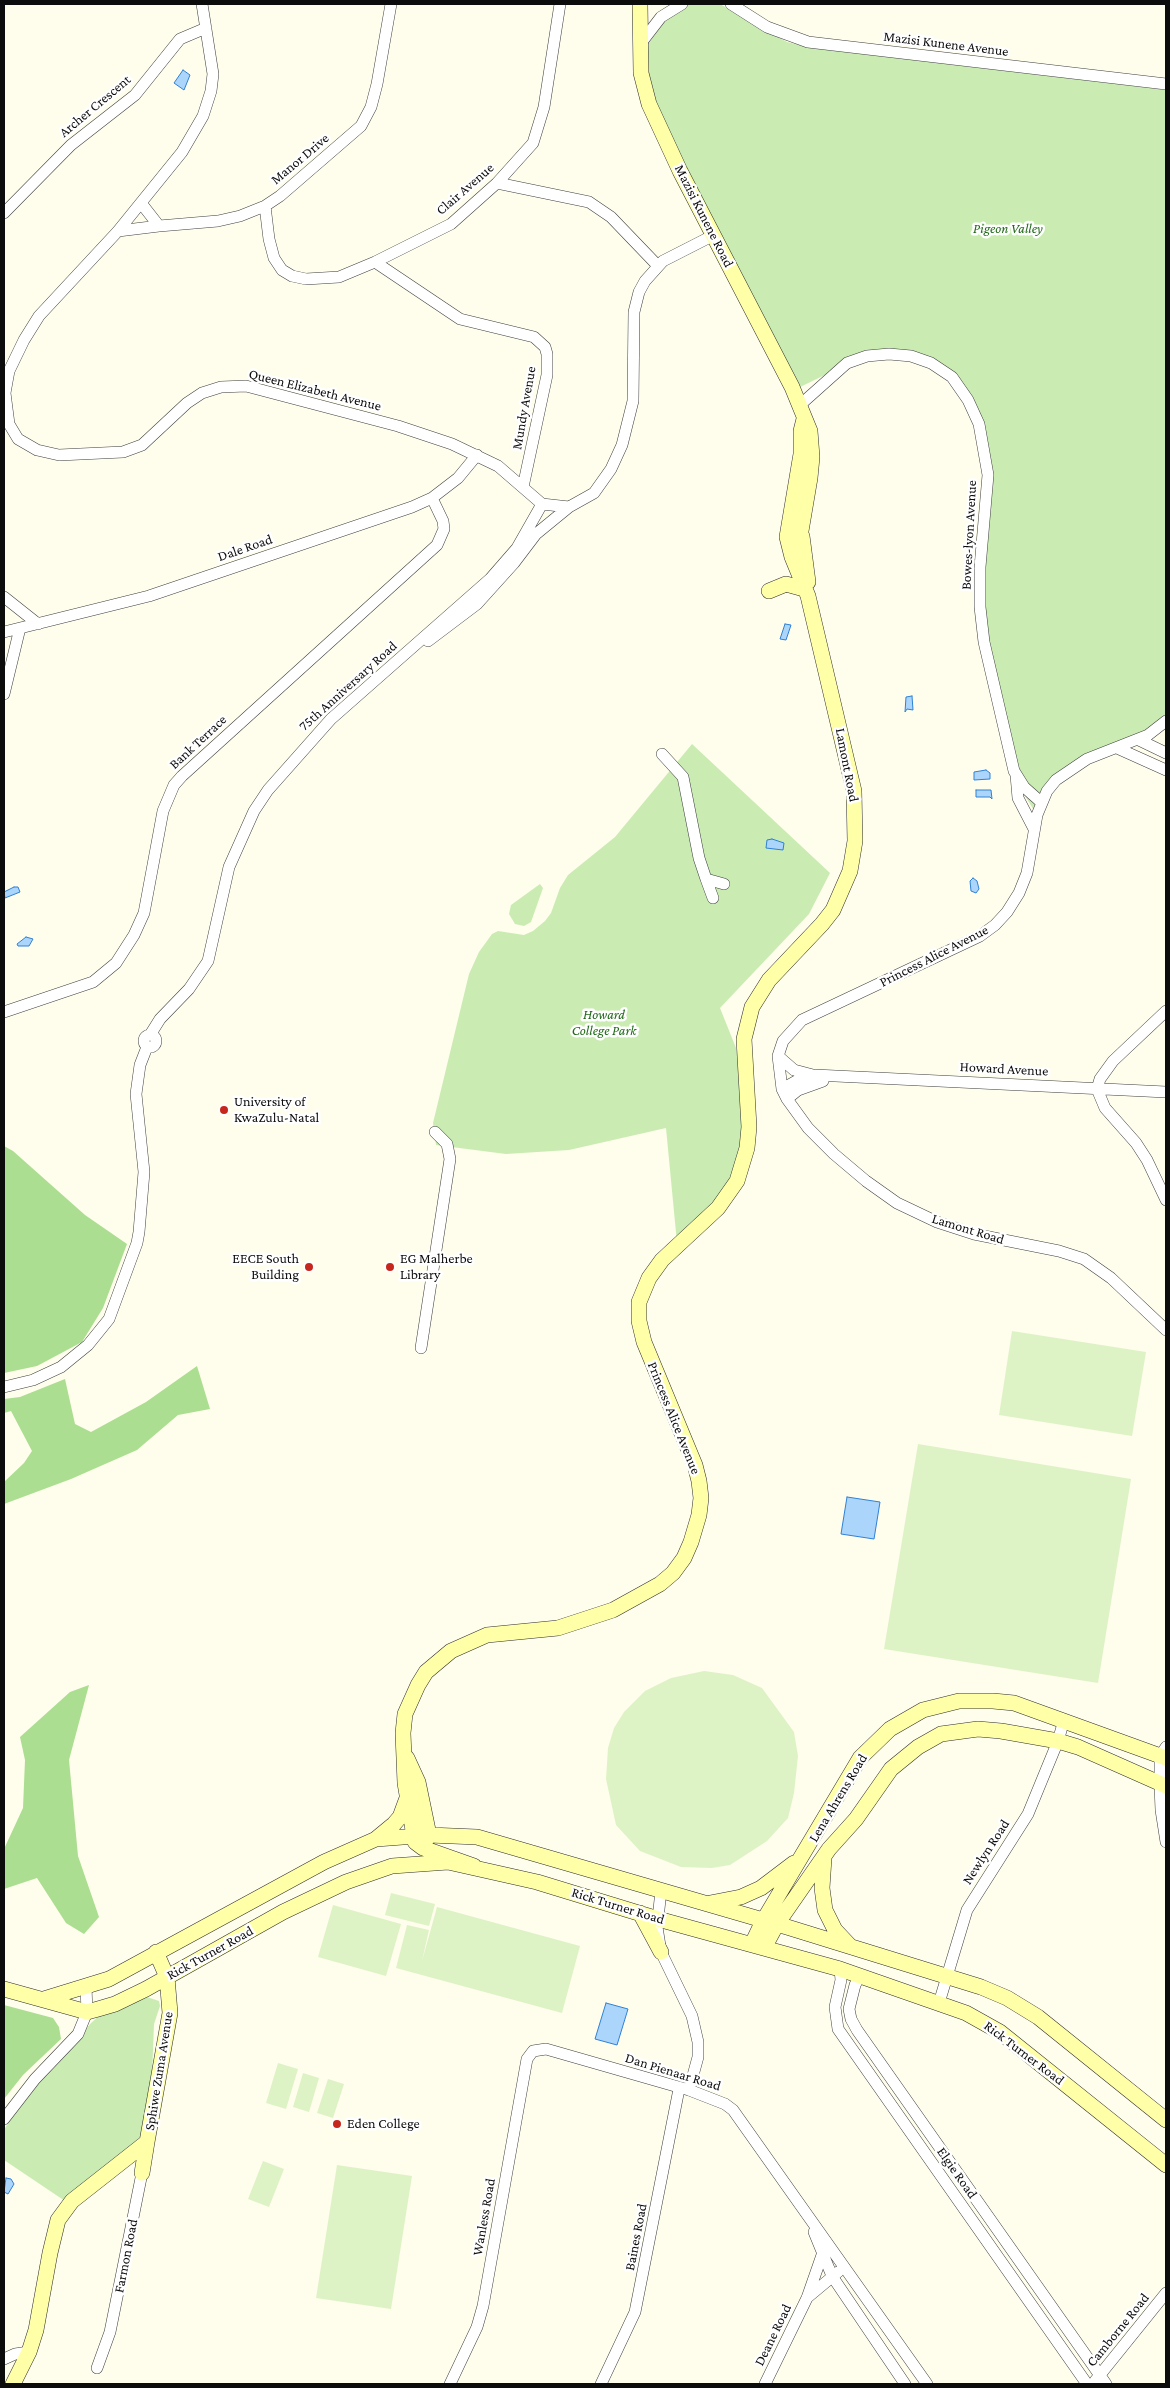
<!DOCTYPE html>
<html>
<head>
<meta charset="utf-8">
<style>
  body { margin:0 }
  #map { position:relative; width:1170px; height:2388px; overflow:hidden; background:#fffdec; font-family:"Crimson Pro",serif }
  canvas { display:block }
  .frame { position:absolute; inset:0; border:5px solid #0c0c0c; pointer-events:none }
</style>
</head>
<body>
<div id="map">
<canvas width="1170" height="2388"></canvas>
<div class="frame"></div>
</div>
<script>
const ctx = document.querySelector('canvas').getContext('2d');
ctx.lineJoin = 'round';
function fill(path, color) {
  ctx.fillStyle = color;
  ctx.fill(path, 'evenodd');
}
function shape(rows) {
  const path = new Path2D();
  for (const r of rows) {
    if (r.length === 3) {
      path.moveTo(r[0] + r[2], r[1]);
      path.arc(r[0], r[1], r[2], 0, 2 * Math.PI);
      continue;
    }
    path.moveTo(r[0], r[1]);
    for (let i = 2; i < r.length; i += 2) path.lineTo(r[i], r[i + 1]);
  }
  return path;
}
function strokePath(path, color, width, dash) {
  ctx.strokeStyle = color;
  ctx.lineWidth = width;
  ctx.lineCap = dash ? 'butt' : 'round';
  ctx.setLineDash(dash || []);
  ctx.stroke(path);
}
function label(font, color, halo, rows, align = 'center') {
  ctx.font = font + ' "Crimson Pro",serif';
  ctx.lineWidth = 5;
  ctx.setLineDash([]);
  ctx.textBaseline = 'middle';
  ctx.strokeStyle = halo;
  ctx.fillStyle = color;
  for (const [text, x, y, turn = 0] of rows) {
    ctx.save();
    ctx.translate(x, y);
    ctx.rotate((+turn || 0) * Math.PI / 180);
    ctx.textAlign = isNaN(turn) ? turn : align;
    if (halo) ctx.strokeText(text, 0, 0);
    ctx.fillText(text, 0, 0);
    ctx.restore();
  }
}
const green = shape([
  [690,4,720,4,787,42,812,48,1166,90,1166,714,1138,740,1075,765,1035,812,1014,778,982,643,984,524,981,442,960,391,928,364,889,356,837,369,792,391,643,94,649,43,670,14],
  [692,744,830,873,809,914,720,1008,736,1048,745,1109,741,1148,730,1181,698,1223,677,1243,666,1128,569,1150,506,1154,436,1145,433,1123,469,974,479,952,492,934,498,931,524,935,533,931,545,921,551,913,560,888,568,875,615,837],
  [540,884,543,888,531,922,524,926,515,924,509,914,511,905],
  [147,1997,159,2001,160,2006,154,2024,152,2076,143,2134,116,2161,65,2201,4,2160,4,2130,17,2108,91,2023,100,2015]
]);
const forest = shape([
  [4,1146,13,1151,85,1215,127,1244,103,1308,82,1342,37,1366,4,1373],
  [197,1366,210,1409,178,1415,137,1450,71,1479,4,1504,4,1482,24,1463,32,1451,11,1411,4,1413,4,1399,20,1397,65,1379,75,1424,91,1432,146,1402],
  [89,1685,69,1760,78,1856,99,1917,84,1934,66,1923,37,1878,4,1889,4,1849,23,1808,25,1760,20,1737,70,1692],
  [4,2005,53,2018,59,2027,61,2039,23,2075,4,2099]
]);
const pitch = shape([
  [1012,1331,1146,1352,1132,1436,999,1415],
  [918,1444,1131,1479,1098,1683,884,1649],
  [704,1671,733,1675,762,1688,794,1732,798,1756,794,1793,788,1818,767,1841,730,1865,712,1868,681,1867,640,1851,616,1825,606,1779,608,1748,614,1728,624,1712,645,1691,671,1678],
  [391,1893,435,1904,429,1926,385,1915],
  [333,1905,401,1924,386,1976,318,1957],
  [437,1907,580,1946,562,2013,396,1968,407,1925,429,1930,422,1961],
  [278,2063,298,2069,286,2109,266,2103],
  [303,2073,319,2078,309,2112,293,2107],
  [328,2079,344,2084,333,2118,317,2113],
  [263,2161,284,2169,269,2207,248,2199],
  [337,2165,412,2176,391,2309,316,2298]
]);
const water = shape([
  [183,70,190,75,184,90,174,83,183,70],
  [785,624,791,625,786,640,780,639,785,624],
  [912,696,913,710,907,709,905,712,906,697,912,696],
  [986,770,990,773,990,779,974,780,974,772,986,770],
  [976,790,991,790,992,799,990,797,976,797,976,790],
  [772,839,784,843,783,850,766,848,767,840,772,839],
  [973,878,977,881,979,889,976,893,971,891,970,881,973,878],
  [14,887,18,887,20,892,5,898,4,892,14,887],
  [26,937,33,939,29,946,18,946,17,944,26,937],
  [847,1497,880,1502,874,1539,841,1534,847,1497],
  [606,2003,628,2009,617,2045,595,2039,606,2003],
  [6,2178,11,2179,14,2184,8,2194,4,2192,6,2178]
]);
const street = shape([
  [202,4,213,74,211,91,203,116,182,152,118,231,39,316,24,340,9,371,5,393,9,424,18,439,37,450,59,455,123,452,142,445,187,403,202,393,221,387,246,386,398,426,452,444,498,466,542,504,569,507,594,493,611,469,622,445,633,401,634,312,639,292,645,281,663,261,714,235],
  [731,4,767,27,808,42,1166,84],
  [641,43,661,17,682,4],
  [497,183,589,202,611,217,658,266],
  [141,203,159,226,218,221,240,216,265,206,280,196,361,126,371,107,377,84,391,4],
  [265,206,269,239,274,258,282,270,292,276,306,279,339,277,375,262,451,224,497,183,533,143,544,107,560,4],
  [4,213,71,145,135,95,180,39,206,28],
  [118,231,159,226],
  [375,262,460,319,534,337,545,347,547,354,547,375,523,487],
  [800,405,847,363,867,356,889,354,911,356,931,363,952,377,968,400,979,424,988,475,980,567,980,607,984,642,1014,771,1024,787,1042,803],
  [4,597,38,624],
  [4,632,149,596,412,507,432,498,458,478,477,455],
  [428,641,477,604,514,563,536,534,569,507],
  [4,694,20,628],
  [1166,721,1148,735,1087,759,1056,780,1047,791,1037,815,1027,873,1019,893,1007,912,995,925,980,936,802,1020,783,1041,778,1056,782,1089,787,1099,808,1128,834,1154,866,1181,897,1203,937,1222,974,1234,1059,1251,1084,1259,1111,1278,1166,1330],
  [1139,740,1166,753],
  [1117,748,1166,770],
  [662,754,683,777,699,858,706,879,724,884],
  [1016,775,1018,798,1034,829],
  [706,879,713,898],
  [1166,1011,1113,1061,1100,1079,1097,1089,1105,1108,1136,1143,1147,1160,1166,1200],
  [4,1012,93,982,116,963,134,935,144,913,163,811,174,785,182,776,437,545,444,529,443,521,432,498],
  [150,1041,6],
  [150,1035,160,1019,189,989,208,961,229,867,254,811,268,790,331,719,490,579,517,548,542,504],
  [778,1056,794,1070,813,1075],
  [782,1089,798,1080,815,1075,1166,1092],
  [787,1099,798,1090,823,1081],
  [421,1348,450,1159,447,1144,435,1132],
  [4,1387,33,1380,61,1367,88,1345,109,1319,137,1243,139,1232,144,1172,136,1094,140,1065,147,1047],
  [1166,1747,1160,1756,1160,1785,1161,1810,1166,1842],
  [661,1891,657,1927,661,1952,692,2016,698,2042,698,2057,689,2090],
  [840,1969,841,1980,835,2007,838,2029,1087,2384],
  [860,1975,855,1985,849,2009,851,2019,857,2030,1106,2384],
  [939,2003,967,1910,1028,1814,1058,1741,1064,1720],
  [4,2119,35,2079,78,2034,87,2012,86,1987],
  [814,2232,832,2276,905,2384],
  [808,2297,838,2272],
  [4,2359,15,2354,29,2352],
  [97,2368,110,2332,142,2173],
  [1095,2381,1166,2293],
  [450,2384,477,2327,483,2306,527,2059,533,2051,546,2049,689,2090,725,2104,733,2110,927,2384],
  [601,2384,635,2312,679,2089],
  [765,2384,807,2298,822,2255]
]);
const secondary = shape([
  [640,4,641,73,649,104,680,171,792,387,810,431,812,457,810,478,801,531,792,557],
  [802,536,808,582],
  [769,591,786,584,804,589],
  [407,1758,418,1782,429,1835,424,1843],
  [377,1838,394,1824,400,1817,407,1798],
  [824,1858,822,1888,825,1910,835,1930,850,1946],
  [474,1866,423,1848,415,1842,405,1783,403,1733,405,1714,418,1685,426,1672,451,1651,487,1635,558,1628,613,1610,660,1584,673,1573,684,1558,691,1542,699,1515,701,1498,699,1481,695,1465,644,1342,639,1321,639,1302,649,1278,662,1260,718,1208,737,1181,747,1148,749,1127,744,1039,752,1007,769,980,822,924,833,910,850,871,855,841,854,791,808,596,792,557,787,537,801,454,801,431,804,419],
  [710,1903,741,1897,761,1888,794,1863],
  [640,1913,661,1952],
  [752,1944,763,1921,860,1758,890,1729,923,1710,959,1701,993,1701,1014,1703,1166,1758],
  [764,1948,777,1924,829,1849,856,1819,891,1769,918,1747,941,1734,978,1729,1001,1731,1058,1741,1078,1747,1166,1786],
  [4,1989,87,2012,98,2009,115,2004,146,1989,283,1912,346,1882,392,1866,448,1862,537,1882,658,1919,840,1969,966,2013,1000,2032,1166,2165],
  [44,1999,109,1979,324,1862,376,1839,429,1835,477,1837,787,1927,981,1987,1007,1998,1038,2017,1166,2120],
  [142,2173,147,2142],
  [13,2384,29,2352,36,2330,50,2253,58,2220,72,2201,147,2142,170,2013,167,1977,156,1952]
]);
const markers = [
  [224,1110,5,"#c6261b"],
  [309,1267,5,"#c6261b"],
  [390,1267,5,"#c6261b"],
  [337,2124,5,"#c6261b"]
];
const streetNames = [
  ["Mazisi Kunene Avenue",946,44,7],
  ["Archer Crescent",95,106,-40],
  ["Manor Drive",300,159,-40],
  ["Clair Avenue",465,189,-41],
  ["Mazisi Kunene Road",704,216,63],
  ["Queen Elizabeth Avenue",315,390,14],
  ["Mundy Avenue",524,408,-80],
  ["Bowes-lyon Avenue",969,535,-87],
  ["Dale Road",245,548,-19],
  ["75th Anniversary Road",348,686,-42],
  ["Bank Terrace",198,742,-43],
  ["Lamont Road",847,765,79],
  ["Princess Alice Avenue",934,956,-27],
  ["Howard Avenue",1004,1069,3],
  ["Lamont Road",968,1229,17],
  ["Princess Alice Avenue",674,1418,68],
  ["Lena Ahrens Road",838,1798,-59],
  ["Newlyn Road",986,1852,-57],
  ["Rick Turner Road",618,1906,17],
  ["Rick Turner Road",210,1953,-29],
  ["Rick Turner Road",1024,2053,37],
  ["Sphiwe Zuma Avenue",159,2071,-81],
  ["Dan Pienaar Road",673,2072,17],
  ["Elgie Road",957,2173,55],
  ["Wanless Road",484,2217,-80],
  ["Baines Road",636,2237,-79],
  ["Farmon Road",126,2256,-79],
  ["Camborne Road",1118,2330,-51],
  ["Deane Road",773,2335,-64]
];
const parkNames = [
  ["Pigeon Valley",1008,229],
  ["Howard",604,1015],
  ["College Park",604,1031]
];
const poiNames = [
  ["University of",234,1102],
  ["KwaZulu-Natal",234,1118],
  ["EECE South",299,1259,"right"],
  ["Building",299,1275,"right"],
  ["EG Malherbe",400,1259],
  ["Library",400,1275],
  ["Eden College",347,2124]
];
fill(green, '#caecb3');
fill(forest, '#abde91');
fill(pitch, '#def3c5');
fill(water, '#acd5fb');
strokePath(water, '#2e81d7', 1);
strokePath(street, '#3f3f3f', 12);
strokePath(secondary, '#2e2e2e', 16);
strokePath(street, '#fff', 11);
strokePath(secondary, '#ffffa7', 15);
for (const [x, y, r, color] of markers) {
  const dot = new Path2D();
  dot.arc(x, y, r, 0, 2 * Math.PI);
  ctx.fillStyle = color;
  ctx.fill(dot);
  strokePath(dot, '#fff', 2);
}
label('14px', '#0c0c0c', '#fff', streetNames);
label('italic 14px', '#206918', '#fff', parkNames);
label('14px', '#0c0c0c', '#fff', poiNames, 'left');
</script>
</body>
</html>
